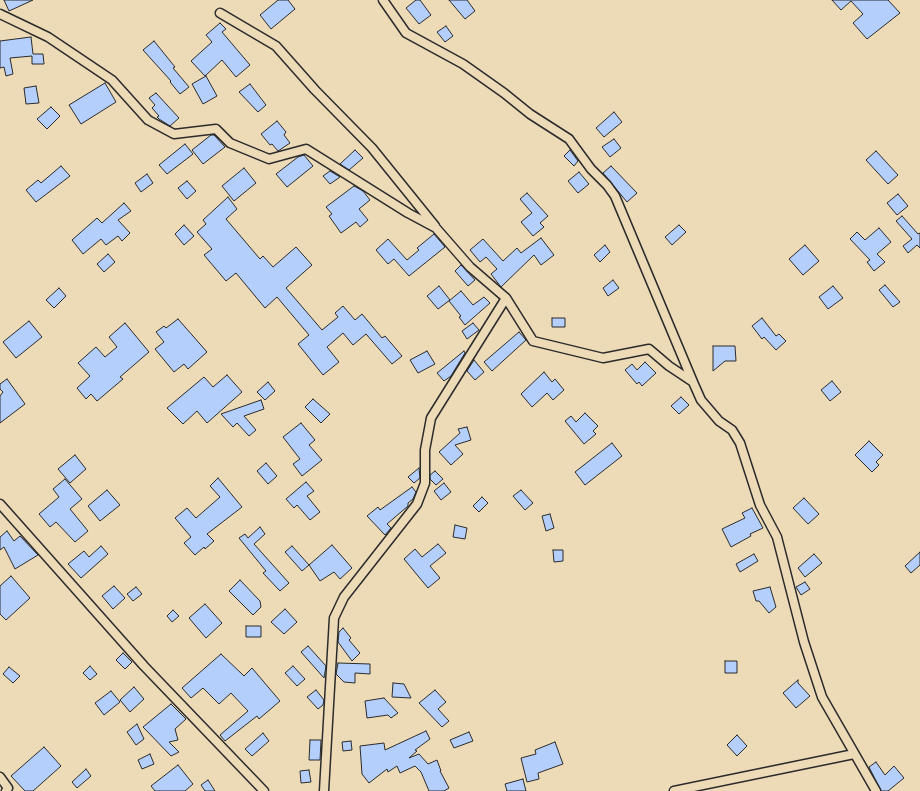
<!DOCTYPE html>
<html>
<head>
<meta charset="utf-8">
<style>
  body { margin:0 }
  canvas { display:block; background:#eddbb8 }
</style>
</head>
<body>
<canvas width="920" height="791"></canvas>
<script>
const ctx = document.querySelector('canvas').getContext('2d');
ctx.lineJoin = 'round';
function fill(path, color) {
  ctx.fillStyle = color;
  ctx.fill(path, 'evenodd');
}
function shape(rows) {
  const path = new Path2D();
  for (const r of rows) {
    path.moveTo(r[0], r[1]);
    for (let i = 2; i < r.length; i += 2) path.lineTo(r[i], r[i + 1]);
  }
  return path;
}
function strokePath(path, color, width, dash) {
  ctx.strokeStyle = color;
  ctx.lineWidth = width;
  ctx.lineCap = dash ? 'butt' : 'round';
  ctx.setLineDash(dash || []);
  ctx.stroke(path);
}
const building = shape([
  [4,0,33,0,9,11,4,0],
  [278,0,288,0,295,9,271,29,260,15,278,0],
  [416,0,420,0,431,15,419,24,406,8,416,0],
  [449,0,467,0,475,11,465,19,449,0],
  [832,0,888,0,900,13,867,39,853,23,863,14,851,1,841,10,832,0],
  [220,23,226,29,222,32,250,65,236,77,222,60,205,76,191,61,212,42,206,35,220,23],
  [446,26,453,36,445,42,437,32,446,26],
  [31,37,33,54,43,54,44,64,32,64,32,56,10,58,13,74,6,76,4,67,0,68,0,41,31,37],
  [154,41,175,67,173,68,189,87,180,94,170,82,171,81,143,50,154,41],
  [206,76,217,96,203,104,192,84,206,76],
  [105,83,116,102,81,124,69,105,105,83],
  [250,84,266,105,258,112,239,92,250,84],
  [36,86,39,103,26,104,24,88,36,86],
  [156,93,179,118,170,126,159,119,157,117,159,116,152,108,155,105,149,98,156,93],
  [51,107,60,116,47,129,37,119,51,107],
  [614,112,622,122,604,137,596,128,614,112],
  [277,121,286,132,284,135,290,143,278,151,272,144,270,145,261,134,277,121],
  [211,135,214,135,225,147,203,164,192,150,211,135],
  [614,139,621,148,610,157,602,147,614,139],
  [185,144,193,154,167,174,159,165,185,144],
  [355,150,363,158,349,170,340,164,355,150],
  [570,150,578,161,574,166,564,156,570,150],
  [876,151,898,175,888,184,866,160,876,151],
  [304,155,313,166,287,187,276,174,298,157,304,155],
  [61,166,70,176,36,202,26,190,38,180,41,183,61,166],
  [611,166,637,193,627,202,603,173,611,166],
  [244,168,256,183,234,201,222,186,244,168],
  [330,171,340,177,330,184,323,176,330,171],
  [579,172,589,184,578,193,568,181,579,172],
  [147,174,153,183,141,192,135,183,147,174],
  [187,181,196,191,187,199,178,188,187,181],
  [354,186,363,191,370,200,359,209,368,220,360,227,356,222,341,233,329,216,332,214,326,207,354,186],
  [527,193,548,216,540,223,544,227,533,236,521,222,532,213,520,199,527,193],
  [898,194,908,206,897,215,887,203,898,194],
  [228,197,237,209,226,219,260,259,263,256,273,267,296,247,312,265,286,288,322,330,338,317,335,313,343,306,355,320,362,314,382,338,385,336,402,356,392,364,366,334,353,345,343,333,327,347,339,362,323,375,298,344,309,335,277,297,265,308,236,273,226,281,204,255,212,249,197,232,206,224,203,220,228,197],
  [124,203,131,211,118,220,130,233,122,241,118,236,106,245,101,239,83,254,72,240,97,218,102,223,124,203],
  [902,216,918,234,920,233,920,248,917,245,908,253,903,246,912,239,896,221,902,216],
  [184,225,194,236,184,245,175,234,184,225],
  [679,225,686,232,672,245,665,237,679,225],
  [879,228,891,242,877,254,885,262,874,271,867,262,870,260,850,239,857,232,865,240,879,228],
  [434,234,445,247,409,276,394,259,388,264,376,250,388,239,407,260,419,250,417,248,434,234],
  [541,238,554,255,541,265,534,255,501,287,491,274,497,269,486,257,480,262,470,250,483,239,503,261,517,248,521,253,541,238],
  [605,245,610,252,600,262,594,255,605,245],
  [805,245,819,261,803,275,789,259,805,245],
  [108,254,115,262,104,272,97,264,108,254],
  [461,265,475,280,468,286,455,271,461,265],
  [613,280,619,288,608,296,603,288,613,280],
  [885,285,900,302,893,307,879,290,885,285],
  [439,286,450,300,438,309,427,296,439,286],
  [833,286,843,298,828,309,819,297,833,286],
  [59,288,66,296,54,308,46,300,59,288],
  [461,291,473,305,484,297,490,303,465,325,459,317,461,316,449,301,461,291],
  [552,318,565,318,565,327,552,327,552,318],
  [762,318,776,336,779,334,786,341,776,350,764,337,762,339,752,326,762,318],
  [178,319,207,352,188,369,184,364,174,372,155,349,164,342,156,332,164,326,166,328,178,319],
  [29,321,42,337,16,358,3,342,29,321],
  [125,323,149,352,120,377,123,379,97,401,91,394,86,399,77,388,90,376,78,363,96,347,105,357,117,347,109,337,125,323],
  [473,323,479,330,467,339,462,331,473,323],
  [519,332,526,340,492,371,484,362,519,332],
  [713,346,735,346,736,361,725,361,713,371,713,346],
  [427,351,435,364,418,373,410,360,427,351],
  [464,351,465,353,451,376,444,381,437,373,464,351],
  [474,360,484,372,475,380,467,371,474,360],
  [645,362,656,373,642,386,639,382,637,384,625,370,632,364,637,370,645,362],
  [544,372,552,382,555,379,564,390,553,400,547,393,532,407,521,394,544,372],
  [227,375,242,392,207,423,197,411,183,424,167,408,204,377,213,387,227,375],
  [7,379,25,404,0,423,0,396,3,392,0,389,0,384,7,379],
  [832,381,841,392,830,401,821,390,832,381],
  [268,382,275,391,265,400,257,392,268,382],
  [681,397,689,405,679,414,671,406,681,397],
  [313,399,330,414,321,423,305,407,313,399],
  [261,400,264,409,244,416,256,430,249,436,237,423,233,427,221,414,261,400],
  [585,413,598,426,593,431,596,434,584,444,565,421,571,416,576,422,585,413],
  [301,423,315,440,309,445,322,460,302,476,293,464,300,459,283,437,301,423],
  [467,427,471,440,455,445,463,454,451,465,439,452,460,433,458,429,467,427],
  [869,441,883,455,876,462,879,465,872,472,855,455,869,441],
  [612,443,622,456,585,485,575,472,612,443],
  [75,455,86,469,70,483,58,469,75,455],
  [266,463,277,476,268,484,257,471,266,463],
  [419,468,420,478,414,483,408,477,419,468],
  [435,471,443,479,436,485,430,479,430,475,435,471],
  [218,478,242,507,207,534,214,541,205,549,204,547,195,555,184,543,191,537,175,518,187,508,196,518,220,497,210,486,218,478],
  [65,479,82,499,70,509,88,531,75,542,56,522,50,527,39,514,59,497,53,489,65,479],
  [306,482,314,491,307,496,320,512,310,520,297,505,294,508,286,499,306,482],
  [444,483,451,492,441,500,434,491,444,483],
  [412,487,416,492,413,499,408,503,408,506,387,524,391,528,385,535,367,516,378,507,380,510,412,487],
  [107,490,120,505,100,521,88,506,107,490],
  [521,490,533,503,525,510,513,496,521,490],
  [482,497,488,503,479,512,473,506,482,497],
  [804,498,819,514,808,524,793,508,804,498],
  [752,508,763,528,750,534,751,536,731,547,722,529,745,518,742,513,752,508],
  [550,514,554,528,546,531,542,516,550,514],
  [455,525,467,528,465,539,453,537,455,525],
  [260,527,265,534,254,544,289,583,280,591,263,573,266,571,239,538,245,534,248,538,260,527],
  [7,531,14,541,20,536,38,555,15,569,4,547,0,550,0,537,7,531],
  [438,544,446,553,430,566,440,578,428,588,404,559,415,549,422,557,438,544],
  [332,545,352,568,340,579,334,572,320,581,309,565,332,545],
  [101,546,108,554,81,578,68,564,84,551,89,557,101,546],
  [292,546,309,565,302,571,285,552,292,546],
  [553,550,563,550,563,561,554,562,553,550],
  [920,552,920,565,911,573,905,566,920,552],
  [754,554,758,561,740,572,736,564,754,554],
  [814,554,822,563,805,577,798,568,814,554],
  [11,576,30,598,6,620,0,614,0,586,11,576],
  [240,580,260,601,261,607,253,615,229,591,240,580],
  [805,582,810,589,801,595,796,587,805,582],
  [114,586,125,598,113,609,102,596,114,586],
  [136,587,142,594,133,601,127,594,136,587],
  [770,587,776,607,769,613,759,601,756,601,753,591,770,587],
  [205,604,222,623,206,638,189,618,205,604],
  [285,609,297,622,284,634,271,622,285,609],
  [173,610,179,616,172,622,167,616,173,610],
  [246,626,261,626,261,637,246,637,246,626],
  [343,628,351,638,349,640,360,653,352,661,338,642,339,632,343,628],
  [308,646,326,666,324,678,301,652,308,646],
  [123,653,132,662,125,669,116,660,123,653],
  [221,654,244,676,252,668,280,701,259,719,257,716,225,741,220,735,248,711,231,693,219,704,203,688,191,698,182,688,221,654],
  [725,661,737,661,737,673,725,673,725,661],
  [338,663,370,664,370,674,355,673,355,683,344,682,336,674,338,663],
  [90,666,97,674,90,680,83,673,90,666],
  [293,666,305,679,297,686,285,673,293,666],
  [9,667,20,676,13,683,3,674,9,667],
  [798,680,798,683,810,696,796,708,783,693,798,680],
  [393,683,404,684,411,698,392,697,393,683],
  [134,687,144,699,130,712,120,700,134,687],
  [316,690,324,700,323,705,318,709,307,697,316,690],
  [435,690,446,702,438,709,449,721,442,727,419,703,435,690],
  [111,691,120,702,104,715,95,703,111,691],
  [384,698,398,713,391,718,388,715,367,718,365,701,384,698],
  [171,704,186,719,175,729,178,740,169,742,179,752,171,756,143,727,171,704],
  [137,724,144,739,136,745,127,732,137,724],
  [426,731,430,739,415,750,417,751,409,758,419,754,428,764,437,760,441,771,440,771,449,788,444,791,429,791,421,772,415,766,400,773,397,766,388,772,387,769,369,783,362,774,360,746,384,743,385,750,426,731],
  [469,732,473,741,454,748,450,740,469,732],
  [263,733,269,741,252,756,245,749,263,733],
  [737,735,747,746,737,756,727,745,737,735],
  [310,740,321,740,320,760,309,760,310,740],
  [351,741,352,750,343,751,342,742,351,741],
  [555,742,563,764,538,773,539,779,527,782,521,758,536,754,535,750,555,742],
  [44,747,61,766,33,791,25,791,11,776,44,747],
  [150,754,154,764,142,769,138,760,150,754],
  [876,762,885,775,894,766,904,778,888,791,881,791,869,767,876,762],
  [178,765,193,784,185,791,155,791,151,786,178,765],
  [86,769,91,776,77,788,72,782,86,769],
  [309,770,311,782,301,783,300,771,309,770],
  [523,779,526,791,507,791,505,784,523,779],
  [208,780,215,791,205,791,201,785,208,780]
]);
const street = shape([
  [383,0,406,33,463,64,504,93,530,114,569,139,591,169,607,185,615,196,693,382],
  [220,13,276,46,315,90,372,148,435,226],
  [0,14,48,37,112,80,148,120,174,134,216,129,230,143,269,159,306,149,408,213,436,228,470,267,506,298,533,341,603,358,649,349,669,366,693,382,701,400,719,421,732,430,740,443,760,505,777,537,804,642,822,697,876,791],
  [0,504,144,666,264,791],
  [0,777,8,788,6,791],
  [324,791,334,618,344,597,417,504,425,483,425,450,431,418,506,298],
  [674,791,854,754]
]);
fill(building, '#b4cffc');
strokePath(building, '#2b2b2b', 1);
strokePath(street, '#2b2b2b', 11);
strokePath(street, '#eddbb8', 8);
</script>
</body>
</html>
